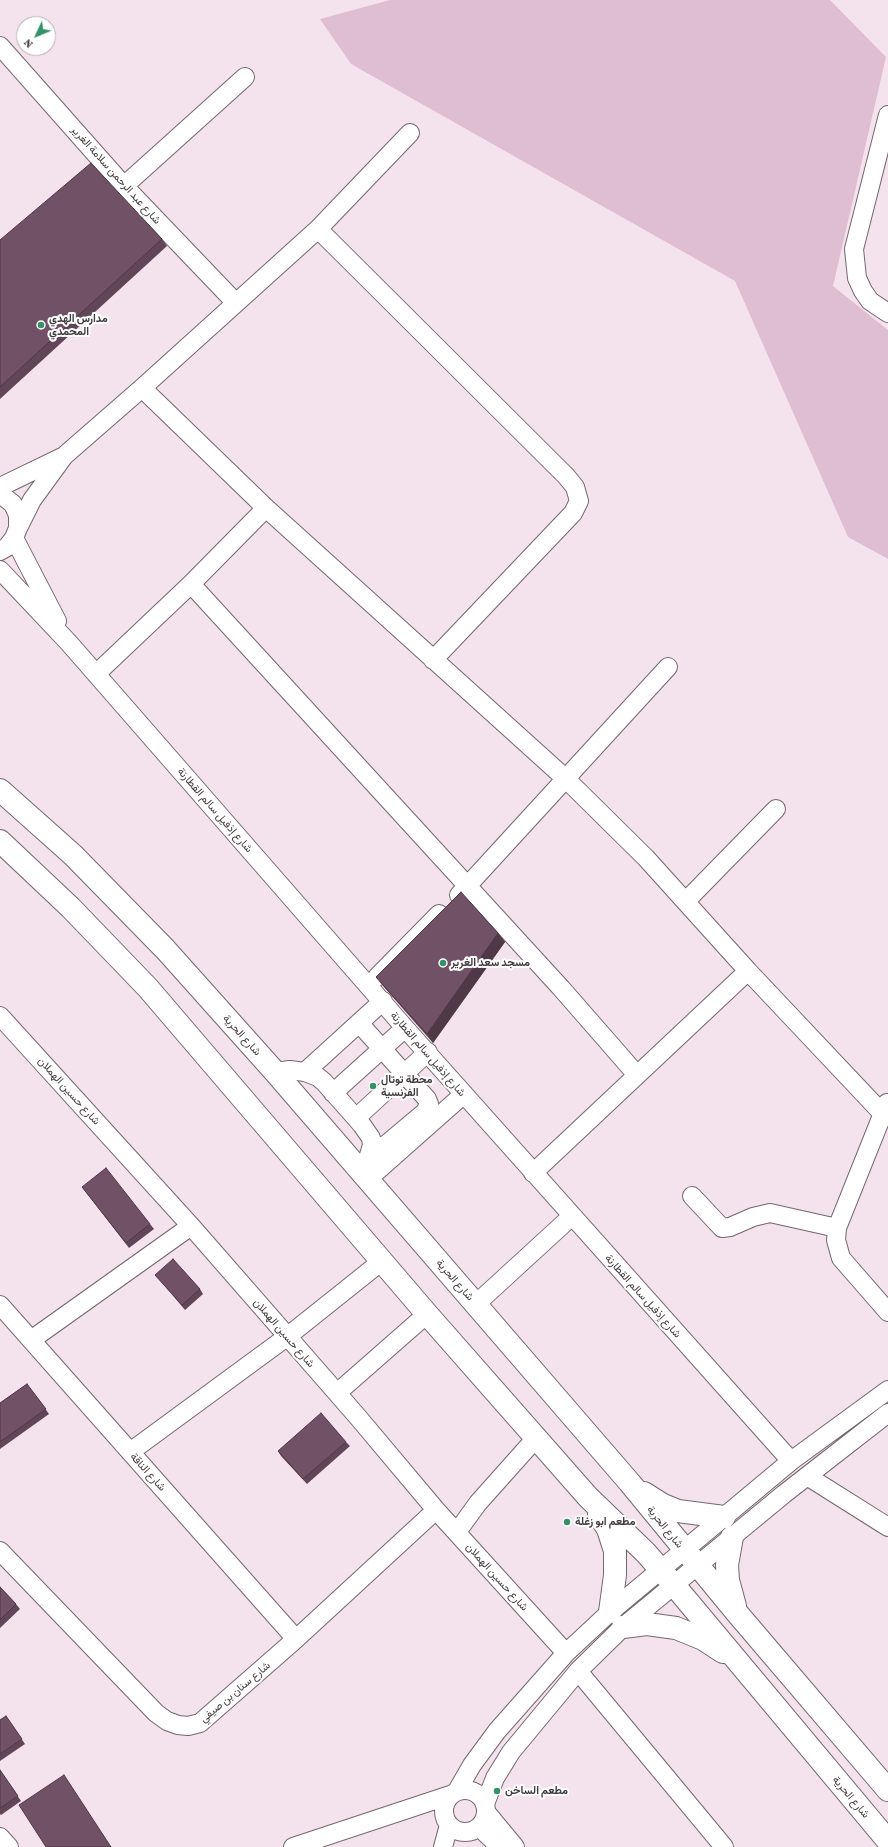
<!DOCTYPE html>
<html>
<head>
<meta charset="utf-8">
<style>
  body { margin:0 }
  #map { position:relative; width:888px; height:1847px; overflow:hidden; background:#f4e3ed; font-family:"Crimson Pro",serif }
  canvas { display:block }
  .north { position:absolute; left:16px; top:16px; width:40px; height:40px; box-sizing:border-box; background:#fff; border:1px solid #b3b0b2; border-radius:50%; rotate:226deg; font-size:11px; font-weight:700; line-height:16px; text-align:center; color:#413a3e }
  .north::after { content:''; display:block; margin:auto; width:14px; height:18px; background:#359168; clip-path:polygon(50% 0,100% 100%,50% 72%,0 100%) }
</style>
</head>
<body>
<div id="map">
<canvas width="888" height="1847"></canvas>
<div class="north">N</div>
</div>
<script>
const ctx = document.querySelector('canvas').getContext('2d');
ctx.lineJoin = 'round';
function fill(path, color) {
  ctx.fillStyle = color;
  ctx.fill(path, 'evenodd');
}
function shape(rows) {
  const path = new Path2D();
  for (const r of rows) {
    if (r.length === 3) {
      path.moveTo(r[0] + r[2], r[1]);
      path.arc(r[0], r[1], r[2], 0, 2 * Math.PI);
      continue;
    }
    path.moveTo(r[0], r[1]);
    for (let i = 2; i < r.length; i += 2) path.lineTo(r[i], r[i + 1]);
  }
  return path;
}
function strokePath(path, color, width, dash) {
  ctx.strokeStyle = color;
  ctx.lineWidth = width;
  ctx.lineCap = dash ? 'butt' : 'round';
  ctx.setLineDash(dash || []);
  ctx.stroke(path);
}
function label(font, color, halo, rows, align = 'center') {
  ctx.font = font + ' "Crimson Pro",Vazirmatn,serif';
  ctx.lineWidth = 4;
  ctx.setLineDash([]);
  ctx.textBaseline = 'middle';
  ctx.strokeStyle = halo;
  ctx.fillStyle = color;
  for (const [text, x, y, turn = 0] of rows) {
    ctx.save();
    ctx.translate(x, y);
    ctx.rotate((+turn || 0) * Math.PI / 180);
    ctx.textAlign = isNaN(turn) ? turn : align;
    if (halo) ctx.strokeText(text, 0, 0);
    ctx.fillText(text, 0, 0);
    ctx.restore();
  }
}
const green = shape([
  [390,0,830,0,886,57,833,286,888,330,888,559,848,537,735,281,351,64,320,19]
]);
const minor = shape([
  [0,46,124,186,235,302],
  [888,115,854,249,857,278,863,291,870,301,888,313],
  [124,186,245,77],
  [318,229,566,476,575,487,579,501,573,513,433,660],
  [142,388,266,508,566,779,646,858,748,971,882,1113,888,1117],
  [0,487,62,457],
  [0,494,13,504,18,515,18,528,14,538,7,547,0,551],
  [18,528,32,500,64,456,142,388,318,229,410,133],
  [14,538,57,621],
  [0,570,69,643,405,1028,791,1461],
  [191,584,561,988,637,1075],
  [96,674,191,584,266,508],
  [459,895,668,667],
  [686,901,776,809],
  [377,977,439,914],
  [0,1016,191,1226,357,1416,436,1510,566,1653],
  [359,1023,427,1099,429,1104,425,1112,387,1144,370,1152],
  [275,1072,290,1070,305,1072,318,1077,324,1082,362,1125,371,1138,372,1145,367,1162],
  [305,1072,383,1001],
  [333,1093,405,1028],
  [887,1103,837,1228,836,1240,841,1258,888,1312],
  [356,1118,428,1052],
  [533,1173,748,971],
  [368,1179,464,1094],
  [692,1196,722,1228,730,1227,753,1217,770,1213,837,1228],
  [476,1304,572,1216],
  [0,1305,296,1639],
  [31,1340,191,1226],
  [337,1393,427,1314],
  [130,1452,288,1336,382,1261],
  [807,1476,888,1527],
  [457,1532,478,1503,536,1438],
  [0,1551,156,1713,167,1721,178,1725,188,1726,200,1723,296,1639,436,1510],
  [578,1671,724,1847],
  [465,1811,21],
  [457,1791,472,1765,497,1731,566,1653,610,1612,791,1461,888,1390],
  [485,1804,495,1778,511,1752,578,1671,623,1627,784,1494,888,1413],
  [486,1812,515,1847],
  [479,1827,500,1847],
  [0,1837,9,1847],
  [293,1847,450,1795],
  [443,1847,449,1825]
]);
const highway = shape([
  [0,790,73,855,165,949,275,1072,630,1483,737,1613,888,1790],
  [0,841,71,908,148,988,427,1314,588,1497,646,1553,674,1585,888,1841],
  [644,1493,663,1505,678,1511,724,1517],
  [599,1515,608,1529,615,1551,615,1575,610,1612],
  [732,1537,727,1565,728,1580,735,1606],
  [623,1627,647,1624,676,1628,703,1639,723,1652]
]);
const wall = shape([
  [162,239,167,246,0,399,0,240],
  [498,933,505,942,433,1043,383,986,376,977],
  [82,1187,150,1224,154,1229,129,1248],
  [155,1275,200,1289,203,1294,185,1310,159,1279],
  [27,1384,49,1414,0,1449,0,1403],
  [346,1442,350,1446,307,1484,281,1456,278,1451],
  [0,1587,16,1604,20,1609,0,1628],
  [6,1716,25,1744,0,1761,0,1720],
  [0,1770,21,1801,1,1815,0,1814]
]);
const shadedWall = shape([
  [498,933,505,942,433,1043,427,1034]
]);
const building = shape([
  [91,163,162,239,0,387,0,240,91,163],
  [461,892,498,933,427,1034,376,977,461,892],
  [106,1168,150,1224,126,1243,82,1187,106,1168],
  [173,1259,200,1289,182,1305,155,1275,173,1259],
  [27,1384,46,1409,0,1442,0,1403,27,1384],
  [321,1413,346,1442,303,1479,278,1451,321,1413],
  [0,1587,16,1604,0,1620,0,1587],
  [6,1716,22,1739,0,1754,0,1720,6,1716],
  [0,1770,18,1796,0,1808,0,1770],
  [64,1775,111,1847,46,1847,19,1805,64,1775]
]);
const markers = [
  [41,325,4,"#359168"],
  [443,963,4,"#359168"],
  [373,1086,4,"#359168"],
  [567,1522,4,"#359168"],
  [497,1791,4,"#359168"]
];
const streetNames = [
  ["شارع عبد الرحمن سلامة الغرير",116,175,48],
  ["شارع إذفيل سالم القطارنة",215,810,49],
  ["شارع الحرية",242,1035,48],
  ["شارع إذفيل سالم القطارنة",428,1054,49],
  ["شارع حسين الهملان",69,1091,48],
  ["شارع الحرية",455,1280,49],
  ["شارع إذفيل سالم القطارنة",643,1296,48],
  ["شارع حسين الهملان",284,1333,49],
  ["شارع الناقة",148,1472,48],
  ["شارع الحرية",665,1527,51],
  ["شارع حسين الهملان",497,1577,48],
  ["شارع سنان بن صيفي",235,1692,-40],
  ["شارع الحرية",851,1797,50]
];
const poiNames = [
  ["مدارس الهدي",49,319],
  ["المحمدي",49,332],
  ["مسجد سعد الغرير",451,963],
  ["محطة توتال",381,1080],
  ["الفرنسية",381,1093],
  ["مطعم ابو زغلة",575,1522],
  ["مطعم الساخن",505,1791]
];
fill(green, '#e0bed2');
strokePath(minor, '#75666f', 20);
strokePath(highway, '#75666f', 24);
strokePath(minor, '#fff', 18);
strokePath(highway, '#fff', 22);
fill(wall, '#614657');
fill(shadedWall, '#4f3947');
fill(building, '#715165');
strokePath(building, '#4f3947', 1);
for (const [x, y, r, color] of markers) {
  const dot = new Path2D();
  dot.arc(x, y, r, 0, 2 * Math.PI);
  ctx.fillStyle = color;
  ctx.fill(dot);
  strokePath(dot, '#fff', 1.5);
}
label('11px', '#413a3e', '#fff', streetNames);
label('bold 11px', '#413a3e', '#fff', poiNames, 'left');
</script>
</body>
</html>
